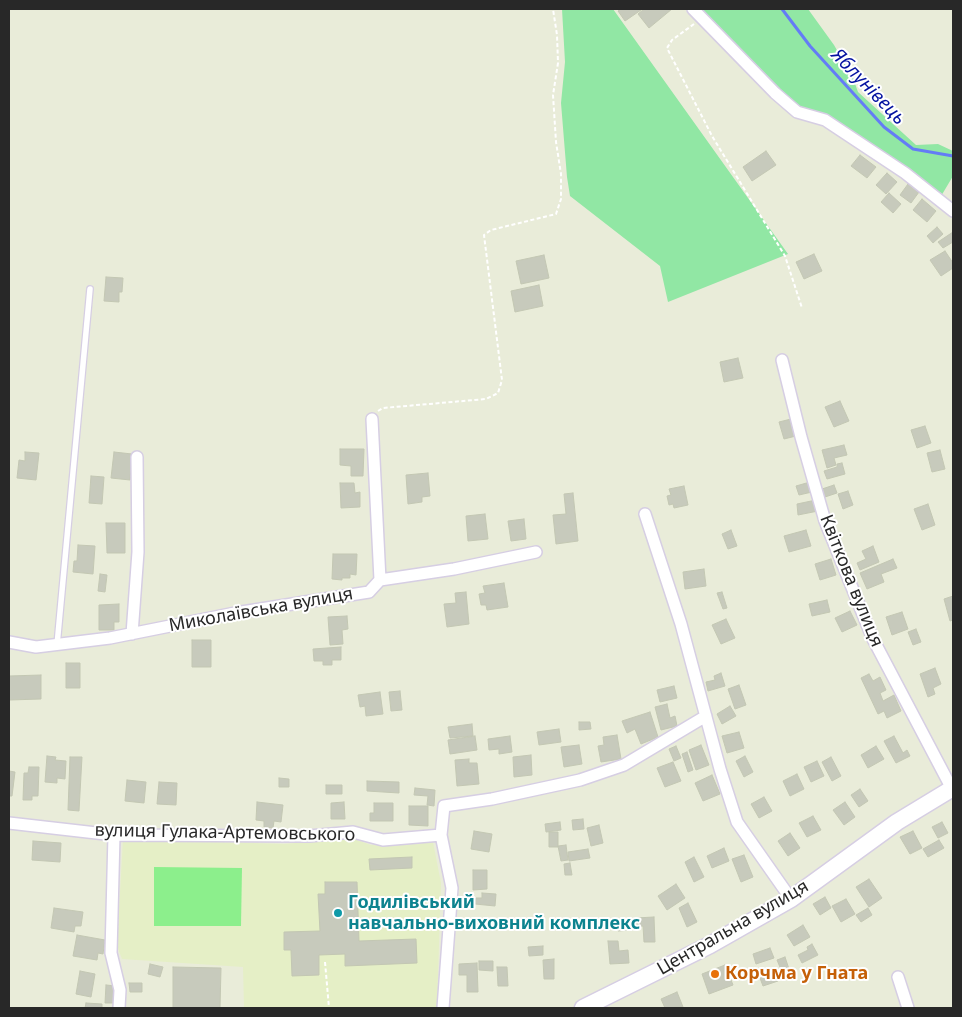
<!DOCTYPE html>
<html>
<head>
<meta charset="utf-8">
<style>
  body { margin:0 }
  #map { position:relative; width:962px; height:1017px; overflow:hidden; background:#e9ecd9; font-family:"Noto Sans",sans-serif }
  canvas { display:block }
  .frame { position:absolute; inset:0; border:10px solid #282828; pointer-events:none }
</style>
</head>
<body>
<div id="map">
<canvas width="962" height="1017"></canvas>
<div class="frame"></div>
</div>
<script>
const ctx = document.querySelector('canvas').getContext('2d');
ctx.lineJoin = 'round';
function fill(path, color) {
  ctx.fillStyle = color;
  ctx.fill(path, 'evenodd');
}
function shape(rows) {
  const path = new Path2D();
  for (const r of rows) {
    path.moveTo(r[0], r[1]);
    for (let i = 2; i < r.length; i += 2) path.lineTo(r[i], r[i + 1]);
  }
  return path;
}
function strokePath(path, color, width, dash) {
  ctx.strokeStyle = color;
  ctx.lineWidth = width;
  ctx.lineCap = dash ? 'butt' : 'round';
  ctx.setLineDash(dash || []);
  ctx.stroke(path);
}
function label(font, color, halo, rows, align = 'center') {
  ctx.font = font + ' "Noto Sans",sans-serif';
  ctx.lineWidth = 4;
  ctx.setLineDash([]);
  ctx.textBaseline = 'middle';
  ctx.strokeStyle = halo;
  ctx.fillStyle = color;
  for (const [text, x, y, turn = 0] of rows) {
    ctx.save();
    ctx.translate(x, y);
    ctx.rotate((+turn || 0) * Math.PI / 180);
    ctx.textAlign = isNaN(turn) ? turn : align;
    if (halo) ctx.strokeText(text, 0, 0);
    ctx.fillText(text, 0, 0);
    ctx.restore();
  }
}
const education = shape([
  [352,838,371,845,433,842,441,883,437,1008,244,1008,243,967,122,959,117,946,123,839,284,844]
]);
const green = shape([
  [562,9,613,9,788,254,668,302,660,266,570,196,567,177,561,103,565,62],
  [692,9,808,9,834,45,853,78,858,92,916,145,938,144,953,151,953,176,937,203,888,166,825,124,787,112]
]);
const pitch = shape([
  [154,867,242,868,241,926,154,926]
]);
const stream = shape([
  [782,9,810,46,884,127,913,149,953,156]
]);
const building = shape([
  [621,9,640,9,641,10,625,21,618,11,621,9],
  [644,9,672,9,649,28,638,14,644,9],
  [766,151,776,165,752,181,743,167,766,151],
  [860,155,876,167,867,178,851,166,860,155],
  [887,173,897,182,886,194,876,185,887,173],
  [908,184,919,192,911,203,900,195,908,184],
  [889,193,901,204,893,213,881,202,889,193],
  [922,199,936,211,927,222,913,210,922,199],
  [937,227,943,234,933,243,927,236,937,227],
  [953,232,953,242,943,248,938,242,953,232],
  [945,251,953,263,953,268,941,276,930,260,945,251],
  [814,254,822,271,804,279,796,262,814,254],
  [544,255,549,278,521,284,516,261,544,255],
  [106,277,123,278,122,292,119,292,119,302,104,301,106,277],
  [539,285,543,306,515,312,511,291,539,285],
  [738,358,743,378,724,382,720,362,738,358],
  [840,401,849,421,834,427,825,407,840,401],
  [791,419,796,436,784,439,779,422,791,419],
  [925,426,931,443,917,448,911,430,925,426],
  [844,445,847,455,834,458,836,465,827,468,822,450,844,445],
  [340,449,364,449,363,476,351,476,351,466,340,465,340,449],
  [940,450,945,469,932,472,927,453,940,450],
  [25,452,39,453,36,480,17,478,19,460,25,461,25,452],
  [114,452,132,454,130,480,111,478,114,452],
  [842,463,845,474,827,479,824,471,837,467,837,464,842,463],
  [428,473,430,496,422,497,422,502,408,504,406,475,428,473],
  [91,476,104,477,102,504,89,503,91,476],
  [810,482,812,492,799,495,796,486,810,482],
  [340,483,354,483,355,493,360,492,360,507,341,508,340,483],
  [834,485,837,493,825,497,822,489,834,485],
  [684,486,688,505,674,508,673,504,669,505,667,496,671,495,669,489,684,486],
  [848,491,853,505,843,509,838,494,848,491],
  [573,493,578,541,556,544,553,515,566,514,564,494,573,493],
  [816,500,818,511,798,515,797,504,816,500],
  [928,504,935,525,922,530,914,509,928,504],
  [485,514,488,539,468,541,466,516,485,514],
  [524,519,526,539,511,541,508,521,524,519],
  [106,523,125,523,125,553,107,553,106,523],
  [731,530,737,546,728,549,722,534,731,530],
  [806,530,811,546,789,552,784,536,806,530],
  [78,545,95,546,93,574,73,572,74,561,77,561,78,545],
  [873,546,879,562,860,570,857,563,866,559,862,551,873,546],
  [333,554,357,554,356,575,350,574,350,578,342,578,342,580,332,579,333,554],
  [831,559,836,575,820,580,815,564,831,559],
  [893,559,897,568,881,574,884,582,867,589,860,573,893,559],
  [704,569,706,586,685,589,683,572,704,569],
  [100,574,107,575,105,592,98,591,100,574],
  [504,583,508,607,487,610,486,605,481,605,479,594,485,593,483,586,504,583],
  [466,592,469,624,447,627,444,604,456,603,455,593,466,592],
  [722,592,727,608,723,609,717,593,722,592],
  [953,596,953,620,950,621,944,599,953,596],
  [827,600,830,612,812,616,809,604,827,600],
  [119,604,119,622,114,622,114,630,99,630,99,605,119,604],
  [850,611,857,625,842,632,835,618,850,611],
  [902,612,908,629,892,635,886,617,902,612],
  [347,616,348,629,342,630,343,644,330,645,328,617,347,616],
  [726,619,735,638,721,644,712,625,726,619],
  [916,629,921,642,913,645,908,632,916,629],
  [192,640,211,640,211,667,192,667,192,640],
  [341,647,341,660,332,660,332,665,323,665,323,661,314,661,313,649,341,647],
  [66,663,80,663,80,688,66,688,66,663],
  [935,668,941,684,933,688,935,694,928,697,920,674,935,668],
  [721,673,725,686,708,691,706,682,715,680,714,676,721,673],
  [869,674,873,681,880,677,886,690,880,693,883,701,894,695,901,711,887,718,884,711,878,714,861,678,869,674],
  [41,675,41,699,9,700,9,676,41,675],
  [739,685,746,705,735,709,728,689,739,685],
  [674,686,677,698,660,702,657,690,674,686],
  [400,691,402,710,391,711,389,692,400,691],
  [380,692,383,714,366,716,365,706,360,707,358,695,380,692],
  [667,704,670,718,675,716,677,726,661,730,655,707,667,704],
  [730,706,736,716,722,724,717,714,730,706],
  [650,712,658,737,641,744,635,729,627,733,622,721,650,712],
  [579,722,590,722,591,729,579,730,579,722],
  [472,724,473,736,450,738,448,727,472,724],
  [559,729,561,742,539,745,537,732,559,729],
  [739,732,744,748,727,753,722,736,739,732],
  [617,735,621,759,601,762,598,746,604,745,603,737,617,735],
  [475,736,477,750,450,754,448,740,475,736],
  [510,736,512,752,499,754,499,749,489,750,488,739,510,736],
  [894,736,903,753,907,750,910,756,896,763,884,741,894,736],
  [579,745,582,764,564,767,561,747,579,745],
  [701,745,709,765,696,770,689,750,701,745],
  [676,746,681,758,674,761,669,749,676,746],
  [876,746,884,759,868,768,861,755,876,746],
  [687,752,693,770,688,772,682,754,687,752],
  [531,755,532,775,514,777,513,757,531,755],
  [47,756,56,757,55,760,66,761,65,779,57,778,57,783,45,782,47,756],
  [745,756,753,772,744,777,736,761,745,756],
  [70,757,82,757,79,811,68,810,70,757],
  [831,757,841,776,832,781,822,762,831,757],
  [469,759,469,763,477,763,479,784,457,786,455,760,469,759],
  [817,761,824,776,811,782,804,767,817,761],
  [673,762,681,781,665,787,657,768,673,762],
  [29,767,39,767,38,796,32,796,32,800,23,800,24,773,28,773,29,767],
  [9,771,15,772,12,796,9,796,9,771],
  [797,774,804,789,790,796,783,781,797,774],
  [712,775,720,794,703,801,695,783,712,775],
  [279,778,289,779,289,787,279,787,279,778],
  [127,780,146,782,144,803,125,801,127,780],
  [367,781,399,782,399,793,367,791,367,781],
  [159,782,177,783,176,805,157,804,159,782],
  [326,785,342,785,342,794,326,794,326,785],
  [415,788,435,790,434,806,427,805,428,796,414,795,415,788],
  [860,789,868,801,859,807,851,795,860,789],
  [764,797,772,811,759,818,751,804,764,797],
  [257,802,283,805,281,822,274,821,273,828,264,827,264,821,256,820,257,802],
  [344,802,345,819,331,819,331,803,344,802],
  [845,802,855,817,844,825,833,810,845,802],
  [374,803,393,803,393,821,370,821,370,813,374,813,374,803],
  [409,806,428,806,428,826,409,825,409,806],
  [813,816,821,830,807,837,799,823,813,816],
  [583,819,584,829,573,830,572,820,583,819],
  [560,822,561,830,546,832,545,824,560,822],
  [942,822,948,833,938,838,932,827,942,822],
  [599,825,603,843,591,846,587,828,599,825],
  [474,831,492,834,489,852,471,849,474,831],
  [913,831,922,848,910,854,900,837,913,831],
  [549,832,558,832,558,847,549,847,549,832],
  [790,833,800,848,788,856,778,841,790,833],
  [939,840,944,848,928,857,923,849,939,840],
  [33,841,61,843,60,862,32,860,33,841],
  [566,845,568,860,561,861,558,846,566,845],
  [724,848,729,861,712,868,707,856,724,848],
  [588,849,590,858,569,861,568,852,588,849],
  [744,855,753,877,741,882,732,859,744,855],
  [412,857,412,868,370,870,369,859,412,857],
  [694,857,704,877,694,882,685,862,694,857],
  [570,863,572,875,565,875,564,864,570,863],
  [473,870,487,870,487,889,473,890,473,870],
  [869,879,882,898,869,907,856,887,869,879],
  [325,882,357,882,359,941,416,939,417,963,345,966,345,954,319,955,319,975,292,976,291,950,284,950,284,932,320,931,318,894,325,894,325,882],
  [676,884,685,898,667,910,658,896,676,884],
  [482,893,496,894,495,906,475,904,476,898,482,898,482,893],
  [825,897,831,908,820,915,813,904,825,897],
  [846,899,855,914,841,922,832,906,846,899],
  [688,903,697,922,687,927,679,908,688,903],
  [54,908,83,912,81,926,75,926,74,932,51,928,54,908],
  [868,908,872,915,861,922,856,915,868,908],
  [654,917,655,942,644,942,643,926,637,927,636,918,654,917],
  [629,920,630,930,618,931,617,921,629,920],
  [803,925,810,937,794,946,787,935,803,925],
  [77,935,105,940,103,954,98,953,97,960,73,956,77,935],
  [608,941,618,941,619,951,628,950,629,963,610,964,608,941],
  [812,944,818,955,802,963,798,955,808,950,807,947,812,944],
  [543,946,543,955,529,956,528,947,543,946],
  [770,948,774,958,756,964,753,954,770,948],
  [785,957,789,969,782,972,777,960,785,957],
  [554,959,554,979,544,979,543,960,554,959],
  [479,961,493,961,493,971,479,970,479,961],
  [477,963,478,992,467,992,467,975,459,975,459,964,477,963],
  [150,964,163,967,160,977,148,974,150,964],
  [725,965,733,985,709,994,702,974,725,965],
  [173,967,221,968,220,1008,173,1008,173,967],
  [497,967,507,967,508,986,498,986,497,967],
  [80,971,95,974,91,997,76,994,80,971],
  [775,973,778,981,763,986,760,978,775,973],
  [129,983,142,983,142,992,130,992,129,983],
  [106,985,116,986,114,1003,105,1003,106,985],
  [677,992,683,1007,665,1008,661,999,677,992],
  [86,1003,102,1004,102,1008,85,1008,86,1003]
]);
const path = shape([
  [694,24,672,40,667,48,712,136,785,256,802,308],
  [378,411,383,408,486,399,498,393,502,380,484,235,491,230,556,214,561,199,561,174,556,142,553,95,558,63,557,35,553,9],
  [325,962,329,1008]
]);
const lane = shape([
  [57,645,90,289]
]);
const street = shape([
  [693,9,775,93,797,112,825,120,905,173,953,211],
  [782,360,801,437,825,521,873,639,952,789],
  [645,514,681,624,720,769,737,822,791,899],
  [380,580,454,569,536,552],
  [132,634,138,552,137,457],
  [9,642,36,647,110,638,235,613,369,592,380,580,372,419],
  [9,823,114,835,309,836,353,832,383,840,441,835],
  [114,835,111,953,120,990,119,1008],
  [898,977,908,1008],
  [443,1008,452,888,441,835,444,806,492,799,580,780,624,765,706,716]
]);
const secondary = shape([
  [583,1008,710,945,791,899,897,822,953,788]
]);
const markers = [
  [338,913,5,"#0f9aa8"],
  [715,974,5,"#e8710a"]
];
const streetNames = [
  ["Квіткова вулиця",851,581,68],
  ["Миколаївська вулиця",261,610,-10],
  ["вулиця Гулака-Артемовського",225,833,1],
  ["Центральна вулиця",733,928,-30]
];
const cultureNames = [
  ["Годилівський",348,903],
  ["навчально-виховний комплекс",348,924]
];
const foodNames = [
  ["Корчма у Гната",725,974]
];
const waterNames = [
  ["Яблунівець",868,87,46]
];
fill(education, '#e5efc6');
fill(green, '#91e7a4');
fill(pitch, '#8cef8c');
strokePath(stream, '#647cf6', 3);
fill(building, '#c7cabc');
strokePath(building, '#c3c7b3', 1);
strokePath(lane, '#d6cee3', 8);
strokePath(street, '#d6cee3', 14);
strokePath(secondary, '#d6cee3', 19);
strokePath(path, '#fff', 2, [4, 2.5]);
strokePath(lane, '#fff', 5.5);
strokePath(street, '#fff', 11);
strokePath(secondary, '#fff', 16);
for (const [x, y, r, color] of markers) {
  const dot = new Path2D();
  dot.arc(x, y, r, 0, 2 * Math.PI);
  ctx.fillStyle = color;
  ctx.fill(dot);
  strokePath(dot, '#fff', 2);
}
label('18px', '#282828', '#fff', streetNames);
label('bold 18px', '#0d838f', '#fff', cultureNames, 'left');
label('bold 18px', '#c56008', '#fff', foodNames, 'left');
label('italic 19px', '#0412a0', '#fff', waterNames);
</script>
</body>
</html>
